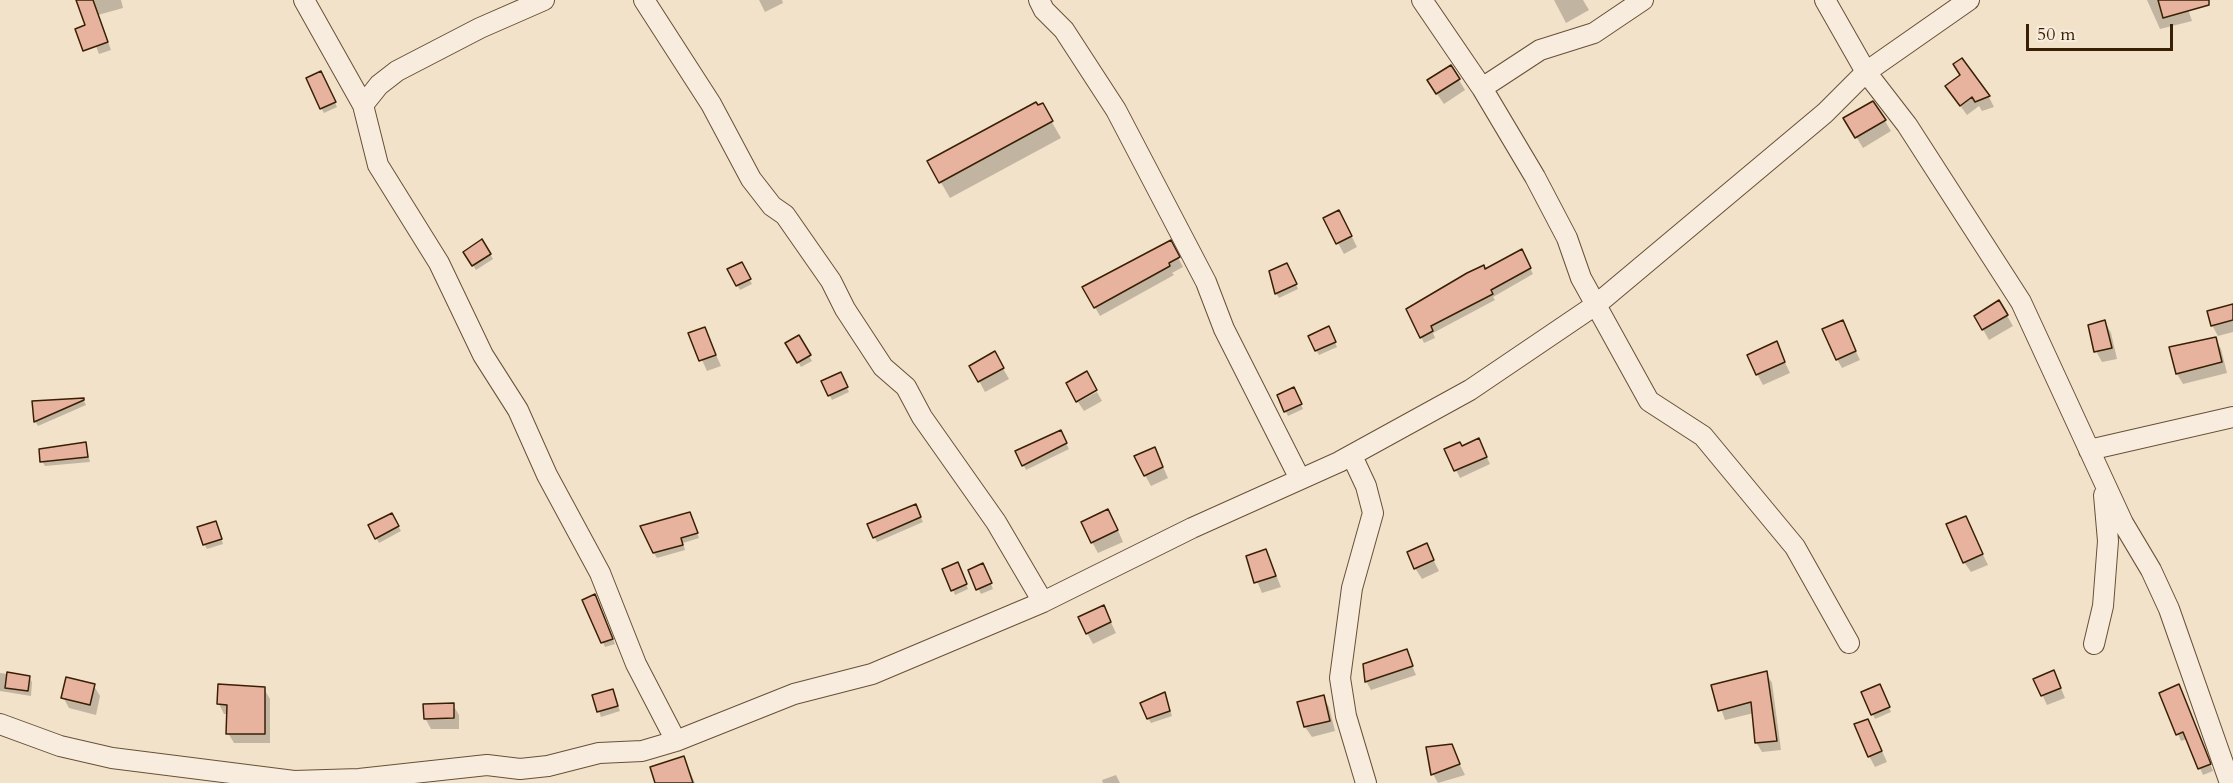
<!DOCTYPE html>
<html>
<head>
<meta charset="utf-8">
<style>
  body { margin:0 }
  #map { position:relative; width:2233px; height:783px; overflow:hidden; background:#f2e2ca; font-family:Cardo,serif }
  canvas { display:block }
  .scale { position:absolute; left:2026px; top:24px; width:147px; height:27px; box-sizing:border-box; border:3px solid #392004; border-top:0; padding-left:8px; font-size:18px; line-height:21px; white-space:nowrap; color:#392004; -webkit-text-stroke:4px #f7ecdd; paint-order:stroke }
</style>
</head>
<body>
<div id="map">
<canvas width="2233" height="783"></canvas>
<div class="scale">50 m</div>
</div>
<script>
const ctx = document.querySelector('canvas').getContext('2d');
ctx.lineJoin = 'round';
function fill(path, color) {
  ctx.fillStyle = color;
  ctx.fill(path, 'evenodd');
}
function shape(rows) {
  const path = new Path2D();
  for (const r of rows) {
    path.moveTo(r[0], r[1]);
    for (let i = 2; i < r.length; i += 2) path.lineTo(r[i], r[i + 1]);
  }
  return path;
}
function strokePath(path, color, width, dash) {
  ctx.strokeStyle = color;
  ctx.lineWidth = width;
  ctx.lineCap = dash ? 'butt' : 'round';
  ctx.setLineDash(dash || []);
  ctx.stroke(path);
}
const shadow = shape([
  [78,0,121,0,123,8,98,15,111,50,99,54],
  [759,0,782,0,783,3,765,12],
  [1554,0,1583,0,1589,10,1566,23],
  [2147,0,2195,0,2188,9,2192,21,2160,29],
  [1962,60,1989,97,1994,107,1982,111,1979,106,1967,115,1953,96,1961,76],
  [1451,67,1465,90,1444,104,1435,91],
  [323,77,337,107,324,113,321,108],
  [1042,105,1061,138,950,198,929,162],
  [1845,118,1885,121,1891,131,1863,148],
  [1325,219,1345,223,1357,247,1344,254],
  [482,241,493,259,476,270,465,252],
  [1170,242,1183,267,1172,273,1174,275,1100,316,1084,288],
  [1521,251,1533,274,1493,297,1495,300,1433,333,1435,338,1424,343,1408,309],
  [741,264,752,284,740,290,729,270],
  [1289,269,1298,289,1279,298,1276,293],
  [1999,302,2013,326,1989,340,1976,317],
  [2233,305,2233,332,2218,336,2212,325],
  [1842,322,1860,360,1842,368,1837,359],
  [2105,322,2111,333,2117,359,2102,362,2096,351],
  [704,328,721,366,707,371,690,334],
  [1331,333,1337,347,1319,355,1316,350],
  [798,337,812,361,801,367,787,343],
  [2215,339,2221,349,2227,373,2183,384,2177,374],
  [1776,343,1790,373,1763,385,1757,374],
  [994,353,1009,379,985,392,971,366],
  [843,379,849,392,832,400,823,382],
  [1097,392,1102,401,1084,411,1078,402],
  [1296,394,1303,409,1288,416,1279,396],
  [83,399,86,405,38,426,35,421],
  [1063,437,1069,449,1026,470,1017,452],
  [85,444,90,462,45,466,42,461],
  [1482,447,1490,464,1460,478,1446,450],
  [1160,460,1168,478,1151,486,1145,475],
  [918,511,923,522,877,542,869,525],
  [392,515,401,531,379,543,370,526],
  [1965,518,1988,565,1971,572,1964,562],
  [692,520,699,538,683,543,685,550,657,558,654,553],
  [1114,521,1123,542,1098,553,1092,542],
  [218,527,223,544,207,549,204,544],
  [1426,545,1439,571,1422,579,1415,568],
  [1266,551,1281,587,1262,593,1247,557],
  [960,569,968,589,955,595,953,590],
  [985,570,993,589,981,594,970,571],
  [584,600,597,600,615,644,605,647],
  [1109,618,1116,633,1093,644,1087,633],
  [1406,651,1416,675,1371,690,1366,681],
  [0,673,29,677,32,682,31,696,0,691],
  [1766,673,1772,683,1781,750,1762,752,1756,742,1754,713,1725,720,1713,686],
  [2035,679,2058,681,2065,698,2047,705],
  [94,686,100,696,96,715,69,708,63,697],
  [2179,686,2213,771,2203,775,2187,739,2181,741,2178,734],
  [264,689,270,699,270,743,234,743,228,733,228,714,224,714,219,704],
  [612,690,620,711,601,717,594,696],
  [1882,691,1891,712,1875,719,1863,693],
  [1323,697,1329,707,1335,731,1312,737,1305,727,1299,703],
  [1167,699,1172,716,1151,723,1148,718],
  [453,705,459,715,459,729,431,729,425,718],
  [1868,720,1887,762,1875,767,1869,756],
  [1451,746,1465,775,1438,783,1433,774],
  [684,758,695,783,657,783],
  [1116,775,1120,783,1103,783,1102,780]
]);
const building = shape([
  [76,0,93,0,108,42,83,51,75,29,85,25,76,0],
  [2158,0,2209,0,2209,5,2163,18,2158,0],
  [1962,58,1990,96,1975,102,1972,97,1960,106,1945,86,1960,75,1953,64,1962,58],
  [1451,65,1460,79,1436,94,1427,80,1451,65],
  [321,71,336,102,320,109,306,78,321,71],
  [1873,101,1886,120,1855,138,1843,118,1873,101],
  [1036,102,1038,105,1043,103,1053,121,939,183,927,161,1036,102],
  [1339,210,1352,236,1336,244,1323,218,1339,210],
  [482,239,491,254,472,266,463,252,482,239],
  [1171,240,1180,257,1169,263,1170,266,1094,308,1082,287,1171,240],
  [1522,249,1531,268,1491,290,1493,294,1431,326,1433,331,1420,338,1406,309,1467,273,1484,265,1485,269,1522,249],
  [742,262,751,279,736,286,727,269,742,262],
  [1287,263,1297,284,1275,294,1269,271,1287,263],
  [1999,300,2008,315,1982,330,1974,316,1999,300],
  [2233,304,2233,320,2211,326,2207,311,2233,304],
  [1843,320,1856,351,1836,360,1822,329,1843,320],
  [2105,320,2112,348,2094,352,2088,325,2105,320],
  [1329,326,1336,342,1315,351,1308,336,1329,326],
  [705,327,716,355,699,361,688,333,705,327],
  [799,335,811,355,797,363,785,343,799,335],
  [2216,337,2222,362,2176,374,2169,347,2216,337],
  [1777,341,1785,362,1756,375,1747,355,1777,341],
  [995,351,1004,368,978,382,969,366,995,351],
  [1087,371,1097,390,1076,402,1066,383,1087,371],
  [841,372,848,387,828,396,821,381,841,372],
  [1294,387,1302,404,1284,412,1277,395,1294,387],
  [84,398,84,400,34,422,32,401,84,398],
  [1061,430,1067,443,1022,466,1015,451,1061,430],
  [1479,438,1487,457,1454,471,1444,449,1460,442,1462,446,1479,438],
  [86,442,88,457,40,462,39,449,86,442],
  [1155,447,1163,467,1144,476,1134,456,1155,447],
  [916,504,921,517,873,538,867,524,916,504],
  [1108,509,1118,530,1091,543,1081,522,1108,509],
  [690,512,698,533,681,538,683,545,653,553,640,526,690,512],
  [392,513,399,526,375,539,368,525,392,513],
  [1966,516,1983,554,1963,563,1946,524,1966,516],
  [216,521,222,539,203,545,197,527,216,521],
  [1427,543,1434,560,1414,569,1407,552,1427,543],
  [1266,549,1276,576,1254,583,1246,556,1266,549],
  [958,562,967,584,951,591,942,569,958,562],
  [983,563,992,583,976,590,968,570,983,563],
  [595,594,613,639,601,643,582,600,595,594],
  [1104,605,1111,622,1086,634,1078,617,1104,605],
  [1407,649,1413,666,1365,682,1363,664,1407,649],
  [2054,670,2061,688,2041,696,2033,679,2054,670],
  [1767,671,1777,741,1755,743,1751,702,1718,711,1711,685,1767,671],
  [7,672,30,676,28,691,5,688,7,672],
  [66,677,95,684,90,705,61,698,66,677],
  [218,684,265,687,265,734,226,734,227,705,217,704,218,684],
  [1880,684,1890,707,1871,715,1861,692,1880,684],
  [2179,684,2211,764,2198,769,2183,732,2176,735,2159,693,2179,684],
  [613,689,618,706,597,712,592,695,613,689],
  [1165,692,1170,711,1147,719,1140,703,1165,692],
  [1324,695,1330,721,1304,727,1297,702,1324,695],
  [454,703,454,718,424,719,423,704,454,703],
  [1868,719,1882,751,1868,757,1854,724,1868,719],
  [1452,744,1460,764,1431,775,1426,747,1452,744],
  [684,756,693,783,655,783,650,767,684,756]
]);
const minor = shape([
  [304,0,363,105,378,165,439,263,483,355,518,410,547,475,600,573,636,664,676,741],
  [644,0,711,104,751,179,772,206,785,215,831,281,845,309,883,367,906,387,922,417,996,522,1043,602],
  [1039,0,1044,10,1064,30,1116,110,1206,282,1224,329,1300,479],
  [1422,0,1482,88,1535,177,1567,238,1581,278,1649,401,1703,436,1795,547,1849,643],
  [1825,0,1866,72,1907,125,2021,302,2123,523,2151,570,2169,609,2230,783],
  [1482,88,1540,50,1594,33,1643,0],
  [363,105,379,85,397,71,480,28,544,0],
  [2089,450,2233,417],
  [1352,456,1366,486,1373,513,1352,588,1340,678,1346,716,1366,783],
  [2094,644,2103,606,2108,541,2104,495],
  [0,724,60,746,112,758,294,781,359,779,487,765,520,769,548,766,599,753,642,751,676,741,794,694,872,674,1043,602,1192,528,1339,462,1470,390,1597,304,1825,113,1866,72,1969,0]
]);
fill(shadow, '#0003');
fill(building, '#e8b39e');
strokePath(building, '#392004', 1.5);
strokePath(minor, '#675036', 22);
strokePath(minor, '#f7ecdd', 20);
</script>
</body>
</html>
